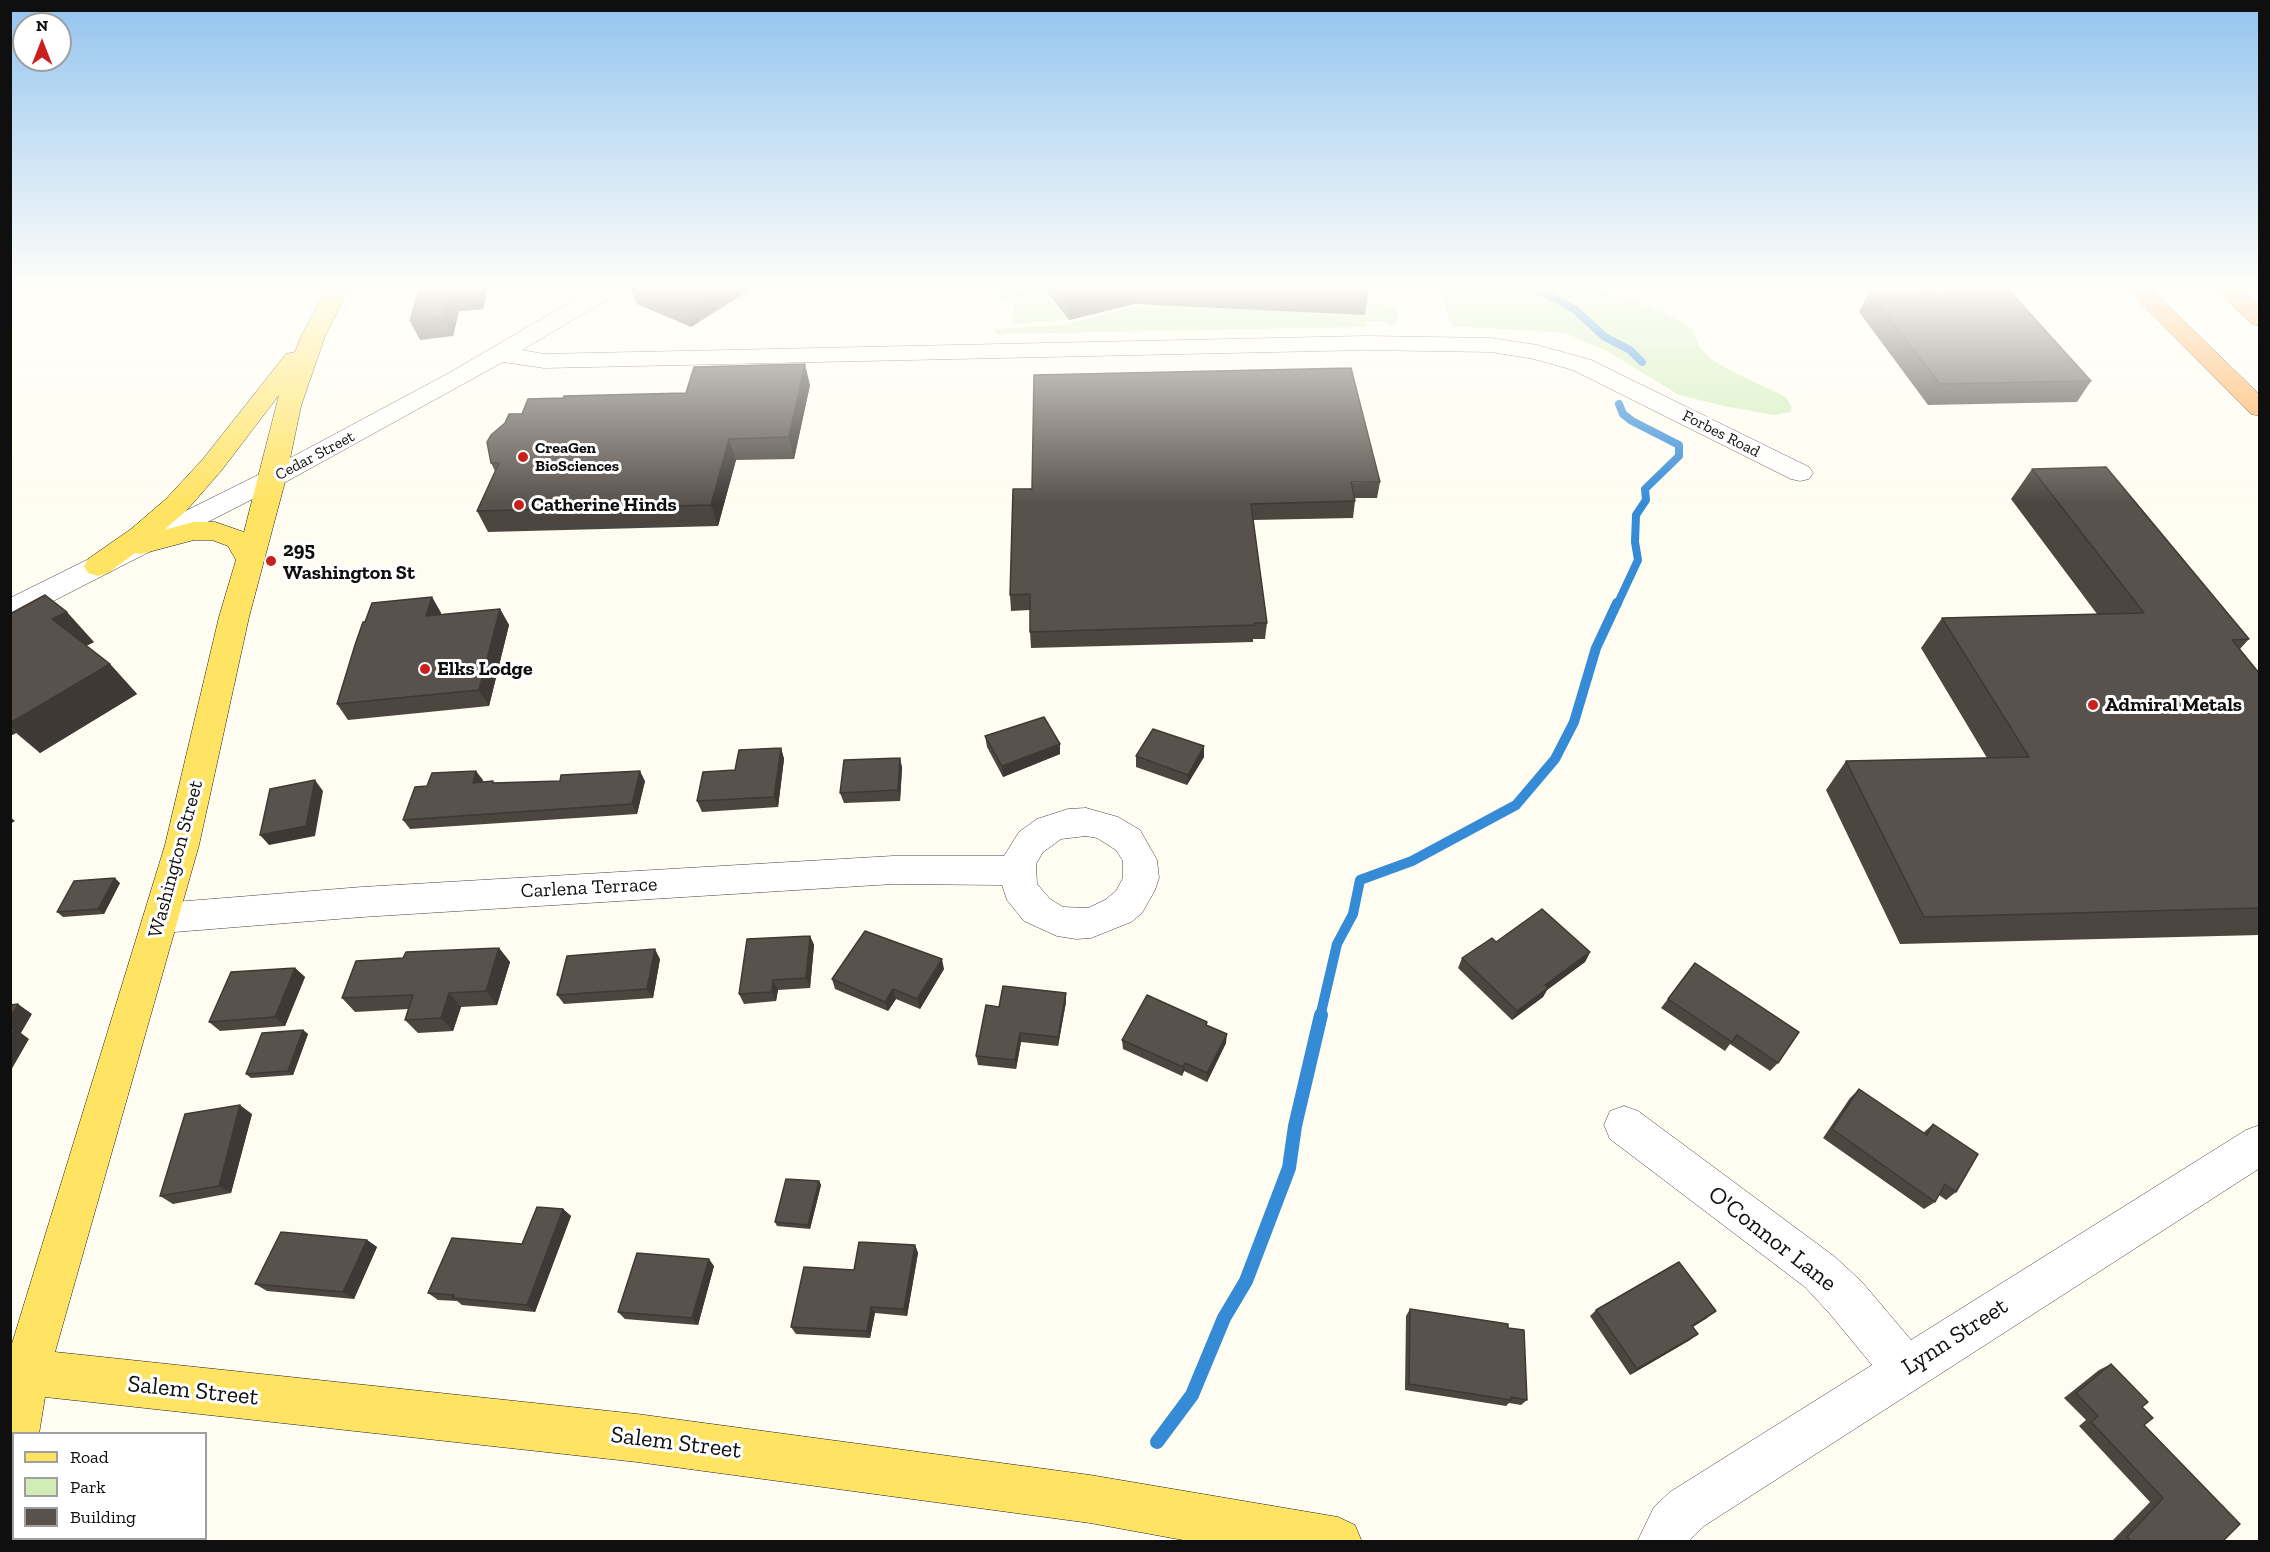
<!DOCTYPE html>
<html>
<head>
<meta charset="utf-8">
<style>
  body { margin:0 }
  #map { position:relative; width:2270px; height:1552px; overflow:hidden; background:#fffdf2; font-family:"Zilla Slab",serif }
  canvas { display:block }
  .frame { position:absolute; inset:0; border:12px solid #0f0f0f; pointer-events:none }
  .legend { position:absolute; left:12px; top:1432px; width:195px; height:108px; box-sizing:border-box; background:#fff; border:2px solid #9f9f9f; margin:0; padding:8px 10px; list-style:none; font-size:18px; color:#0f0f0f }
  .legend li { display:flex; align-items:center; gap:12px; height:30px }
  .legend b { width:30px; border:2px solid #9f9f9f }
  .north { position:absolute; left:12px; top:12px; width:60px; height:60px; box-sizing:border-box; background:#fff; border:2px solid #9f9f9f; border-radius:50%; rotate:0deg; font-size:16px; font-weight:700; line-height:24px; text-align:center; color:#0f0f0f }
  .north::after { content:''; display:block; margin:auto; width:21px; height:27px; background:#ca201d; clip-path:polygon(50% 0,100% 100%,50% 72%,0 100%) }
</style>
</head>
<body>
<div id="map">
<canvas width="2270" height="1552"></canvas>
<div class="frame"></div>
<ul class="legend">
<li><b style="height:8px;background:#ffe362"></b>Road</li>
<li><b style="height:16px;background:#d0edb8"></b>Park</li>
<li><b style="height:16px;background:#59514b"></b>Building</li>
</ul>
<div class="north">N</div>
</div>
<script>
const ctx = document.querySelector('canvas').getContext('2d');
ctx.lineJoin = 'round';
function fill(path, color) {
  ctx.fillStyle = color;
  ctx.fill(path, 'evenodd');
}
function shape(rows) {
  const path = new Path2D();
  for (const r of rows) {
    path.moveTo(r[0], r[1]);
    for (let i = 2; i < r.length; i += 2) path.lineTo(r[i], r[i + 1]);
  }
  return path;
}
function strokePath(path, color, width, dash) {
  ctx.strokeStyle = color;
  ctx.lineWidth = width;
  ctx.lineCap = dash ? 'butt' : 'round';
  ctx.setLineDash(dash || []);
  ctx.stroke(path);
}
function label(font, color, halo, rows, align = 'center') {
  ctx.font = font + ' "Zilla Slab",serif';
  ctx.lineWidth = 6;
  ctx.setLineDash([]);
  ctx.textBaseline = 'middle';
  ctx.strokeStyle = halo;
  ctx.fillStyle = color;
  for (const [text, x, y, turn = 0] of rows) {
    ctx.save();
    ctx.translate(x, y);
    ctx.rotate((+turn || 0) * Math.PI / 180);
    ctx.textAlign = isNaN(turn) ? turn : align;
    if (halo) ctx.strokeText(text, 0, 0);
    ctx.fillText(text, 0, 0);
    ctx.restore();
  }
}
const green = shape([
  [998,287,1012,287,1017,292,1043,287,1069,320,1012,324,1014,300,997,300],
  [1442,287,1590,287,1649,306,1678,319,1693,330,1700,348,1710,358,1731,371,1786,397,1792,408,1790,412,1774,415,1724,406,1679,395,1607,351,1565,333,1454,326,1448,318,1445,297],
  [1364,300,1369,301,1372,305,1383,303,1393,307,1398,315,1396,324,1391,327,1383,321,1366,321,1366,327,1355,327,1003,334,1000,336,994,329,1062,325,1137,306,1160,308,1161,305,1364,314]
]);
const streamFar2 = shape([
  [1535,287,1574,309,1605,337,1630,350,1642,362],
  [1617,605,1638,560,1635,542,1636,515,1646,500,1645,489,1679,456,1679,445,1632,421,1623,414,1619,404]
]);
const streamFar1 = shape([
  [1320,1017,1337,944,1353,914,1360,880,1412,861,1516,805,1555,759,1574,722,1596,648,1617,603]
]);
const stream = shape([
  [1157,1442,1192,1395,1224,1318,1246,1281,1289,1168,1295,1126,1321,1015]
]);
const minor = shape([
  [596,287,623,287,620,292,522,350,544,354,1365,336,1491,338,1537,345,1591,360,1809,467,1813,473,1809,479,1800,481,1791,479,1573,370,1534,359,1491,352,1365,350,544,368,503,362,282,484,20,618,10,621,10,598,264,472,449,373,596,287],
  [1086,808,1118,817,1140,830,1157,860,1159,878,1155,890,1142,913,1131,922,1091,938,1076,939,1057,936,1024,921,1007,900,1002,885,893,884,362,917,162,933,149,929,144,918,149,907,162,903,362,887,893,856,1004,856,1019,832,1037,819,1068,809,1086,808],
  [1086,836,1097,838,1116,850,1123,861,1123,878,1116,891,1105,900,1088,908,1063,907,1050,899,1037,884,1036,864,1043,852,1061,839,1086,836],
  [1624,1106,1638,1111,1835,1257,1862,1282,1911,1340,2246,1130,2260,1125,2260,1168,1704,1526,1688,1542,1637,1542,1654,1507,1670,1492,1872,1365,1830,1314,1805,1287,1610,1139,1604,1125,1610,1111,1624,1106]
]);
const major = shape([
  [328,287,350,287,325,336,301,406,286,478,249,617,199,845,55,1352,637,1414,1090,1475,1338,1517,1355,1525,1362,1542,1194,1542,1090,1523,637,1462,45,1397,39,1434,14,1434,14,1457,10,1456,10,1350,165,845,219,617,236,560,228,546,212,540,194,540,141,554,135,553,108,573,98,576,88,573,84,566,88,559,131,529,166,499,203,459,286,354,295,352,301,336,328,287],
  [279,395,244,532,215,522,194,522,164,530,186,511,221,471,279,395]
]);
const highway = shape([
  [2125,287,2149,287,2260,395,2260,416,2251,414,2125,287],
  [2213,287,2238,287,2260,306,2260,326,2252,324,2213,287]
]);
const wall = shape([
  [420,287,488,287,483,309,459,311,453,336,420,340,410,321],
  [754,287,691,327,637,304,631,289],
  [1043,287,1369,287,1365,315,1134,304,1069,320],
  [1869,292,2091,381,2077,402,1928,405,1859,312],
  [810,385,794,459,736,460,718,526,488,532,477,511,495,471,491,463,522,414,563,398,686,393],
  [2032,469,2249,639,2240,649,2259,673,2259,935,1900,944,1826,790,1846,761,1987,758,1921,648,1942,618,2097,614,2011,499],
  [1380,482,1377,498,1355,498,1355,501,1353,518,1253,520,1267,623,1265,639,1253,639,1253,642,1031,648,1030,632,1030,610,1011,611,1010,595,1013,489],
  [432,597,441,613,441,615,500,609,509,625,489,706,348,720,337,704,365,622],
  [10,614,94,642,86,646,110,664,137,694,40,753,16,733,10,736],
  [985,736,1060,754,1003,777,987,747],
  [781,748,784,759,778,807,702,812,697,801,735,770],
  [1136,756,1204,757,1187,785,1136,767],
  [900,758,902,768,900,801,844,803,840,793],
  [483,780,482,782,493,781,494,783,645,781,637,814,410,829,403,820,427,786],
  [120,883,104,914,63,917,57,912],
  [810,936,814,945,810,988,778,990,776,1001,744,1004,739,994],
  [1496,942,1590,952,1585,962,1547,990,1543,997,1512,1020,1458,968,1462,958],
  [499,948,510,962,497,1005,461,1007,453,1031,418,1033,405,1020,408,1009,355,1012,342,998,403,958],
  [660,959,653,998,564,1004,557,995],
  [1695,963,1778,1063,1770,1071,1730,1044,1725,1051,1661,1008],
  [295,968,305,977,285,1026,220,1031,209,1022],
  [944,969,920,1009,896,999,888,1011,835,989,832,979],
  [1066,993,1066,1002,1058,1046,1021,1042,1016,1069,978,1065,976,1056,999,1007],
  [1206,1025,1226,1043,1207,1082,1184,1071,1182,1076,1123,1049,1122,1040],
  [303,1030,308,1034,293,1075,251,1078,246,1074],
  [1859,1089,1923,1133,1933,1124,1956,1192,1946,1200,1939,1195,1935,1202,1924,1209,1823,1138,1850,1098],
  [252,1114,231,1193,173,1204,160,1196],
  [819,1181,821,1185,810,1229,777,1226,775,1222],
  [563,1209,571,1216,535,1312,462,1305,457,1301,438,1300,428,1293,522,1244],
  [367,1240,377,1247,354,1299,267,1291,255,1284],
  [915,1245,918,1253,907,1316,875,1313,870,1338,796,1334,791,1327,854,1270],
  [714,1266,698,1325,625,1319,618,1312],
  [1410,1309,1508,1328,1527,1400,1521,1405,1509,1403,1506,1406,1405,1390,1406,1316],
  [1596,1310,1707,1318,1693,1327,1690,1340,1630,1375,1590,1316],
  [2111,1364,2142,1407,2144,1425,2222,1542,2115,1542,2113,1540,2150,1502,2079,1426,2086,1420,2064,1398,2099,1370]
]);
const shadedWall = shape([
  [475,287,488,287,483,309,459,311,453,336,444,317,451,292],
  [725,287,754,287,691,327,686,311],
  [1083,287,1134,287,1134,304,1069,320,1068,291],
  [805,364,810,385,794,459,789,437],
  [729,439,736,460,718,526,711,505],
  [432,597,441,613,436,632,426,616],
  [500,609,509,625,489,706,479,690],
  [67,612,94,642,80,649,52,619],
  [110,664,137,694,40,753,10,725,10,723],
  [10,728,16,733,10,736],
  [1060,744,1060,754,1003,777,1002,766],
  [1204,746,1204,757,1187,785,1188,775],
  [781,748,784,759,778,807,774,797],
  [900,758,902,768,900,801,898,790],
  [476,771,483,780,479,793,473,783],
  [640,771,645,781,637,814,632,804],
  [315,780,323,791,315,836,269,845,260,835],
  [10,817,15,821,10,824],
  [115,878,120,883,104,914,98,909],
  [810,936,814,945,810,988,806,978],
  [499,948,510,962,497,1005,486,991],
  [655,949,660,959,653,998,647,989],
  [1590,952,1585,962,1547,990,1543,997,1512,1020,1517,1011,1545,985],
  [942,959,944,969,920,1009,917,999],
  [295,968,305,977,285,1026,275,1017],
  [773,980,778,990,776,1001,772,992],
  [893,989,896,999,888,1011,885,1002],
  [449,993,461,1007,453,1031,441,1018],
  [1066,993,1066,1002,1058,1046,1058,1037],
  [18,1004,32,1014,21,1033,29,1039,10,1072,10,1018],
  [303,1030,308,1034,293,1075,288,1071],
  [1020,1033,1021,1042,1016,1069,1015,1060],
  [1227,1034,1226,1043,1207,1082,1207,1073],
  [1185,1063,1184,1071,1182,1076,1183,1067],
  [240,1105,252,1114,231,1193,219,1186],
  [819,1181,821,1185,810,1229,808,1225],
  [563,1209,571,1216,535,1312,527,1305],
  [367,1240,377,1247,354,1299,343,1292],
  [915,1245,918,1253,907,1316,904,1309],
  [709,1259,714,1266,698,1325,692,1318],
  [871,1307,875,1313,870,1338,867,1331],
  [1716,1311,1707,1318,1684,1332,1692,1326],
  [1698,1334,1690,1340,1630,1375,1637,1369]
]);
const building = shape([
  [420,287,475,287,475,290,451,292,444,317,410,321,420,287],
  [634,287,725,287,686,311,631,289,634,287],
  [1065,287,1083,287,1068,291,1065,287],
  [2008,289,2091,381,1940,384,1869,292,2008,289],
  [805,364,789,437,729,439,711,505,477,511,499,463,491,463,487,442,491,435,505,423,509,414,522,414,528,399,563,398,564,396,686,393,694,367,805,364],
  [1351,368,1380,482,1351,482,1355,501,1251,504,1267,623,1254,623,1255,625,1030,632,1030,594,1010,595,1013,489,1032,489,1034,375,1351,368],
  [2106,467,2249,639,2232,640,2259,673,2259,908,1924,917,1846,761,2029,757,1942,618,2144,613,2032,469,2106,467],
  [45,595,67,612,52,619,110,664,10,723,10,614,45,595],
  [432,597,426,616,500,609,479,690,337,704,355,645,363,622,365,622,372,603,432,597],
  [1044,717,1060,744,1002,766,985,736,1044,717],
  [1153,729,1204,746,1188,775,1136,756,1153,729],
  [781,748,774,797,697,801,703,772,735,770,739,750,781,748],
  [900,758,898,790,840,793,844,760,900,758],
  [476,771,473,783,493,781,493,783,560,781,561,775,640,771,632,804,403,820,415,787,427,786,432,773,476,771],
  [315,780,306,826,260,835,270,789,315,780],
  [115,878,98,909,57,912,74,881,115,878],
  [1542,909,1590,952,1545,985,1548,988,1517,1011,1462,958,1492,938,1496,942,1542,909],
  [865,931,942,959,917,999,893,989,885,1002,832,979,865,931],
  [810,936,806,978,773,980,772,992,739,994,747,939,810,936],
  [499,948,486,991,449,993,441,1018,405,1020,413,995,342,998,356,961,403,958,406,952,499,948],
  [655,949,647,989,557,995,567,956,655,949],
  [1695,963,1799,1032,1778,1063,1737,1035,1732,1042,1668,999,1695,963],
  [295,968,275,1017,209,1022,231,972,295,968],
  [1003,986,1066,993,1058,1037,1020,1033,1015,1060,976,1056,986,1005,999,1007,1003,986],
  [1147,995,1207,1022,1206,1025,1227,1034,1207,1073,1185,1063,1183,1067,1122,1040,1147,995],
  [18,1004,10,1018,10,1005,18,1004],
  [10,1030,15,1030,10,1038,10,1030],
  [303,1030,288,1071,246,1074,262,1033,303,1030],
  [1859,1089,1927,1135,1933,1124,1978,1154,1956,1192,1945,1184,1935,1202,1832,1129,1859,1089],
  [240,1105,219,1186,160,1196,185,1114,240,1105],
  [786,1179,819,1181,808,1225,775,1222,786,1179],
  [537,1207,563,1209,527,1305,453,1298,454,1295,428,1293,452,1238,522,1244,537,1207],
  [281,1232,367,1240,343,1292,255,1284,281,1232],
  [859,1242,915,1245,904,1309,871,1307,867,1331,791,1327,804,1267,854,1270,859,1242],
  [637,1253,709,1259,692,1318,618,1312,637,1253],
  [1679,1262,1716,1311,1692,1326,1698,1334,1637,1369,1596,1310,1679,1262],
  [1410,1309,1508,1324,1508,1328,1524,1330,1527,1400,1511,1397,1511,1400,1409,1384,1410,1309],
  [2111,1364,2148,1402,2142,1407,2153,1418,2144,1425,2240,1524,2222,1542,2132,1542,2127,1537,2163,1498,2091,1422,2098,1416,2076,1393,2111,1364]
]);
const markers = [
  [523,457,6,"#ca201d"],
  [519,505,6,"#ca201d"],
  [271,561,6,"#ca201d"],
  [425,669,6,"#ca201d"],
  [2093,705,6,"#ca201d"]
];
const farStreetnames = [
  ["Forbes Road",1721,434,27],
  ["Cedar Street",315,456,-28]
];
const farPoinames = [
  ["CreaGen",535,448],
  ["BioSciences",535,466]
];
const poiNames = [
  ["Catherine Hinds",531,505],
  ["295",283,550],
  ["Washington St",283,573],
  ["Elks Lodge",437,669],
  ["Admiral Metals",2105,705]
];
const streetNames = [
  ["Washington Street",176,859,-75],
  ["Carlena Terrace",589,888,-3]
];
const nearStreetnames = [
  ["O'Connor Lane",1772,1239,38],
  ["Lynn Street",1955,1337,-33],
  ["Salem Street",193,1391,6],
  ["Salem Street",676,1443,7]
];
fill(green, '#d0edb8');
strokePath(streamFar2, '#358bd6', 8);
strokePath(streamFar1, '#358bd6', 10);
strokePath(stream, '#358bd6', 14);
strokePath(minor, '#424242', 1);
strokePath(major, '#202020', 1);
strokePath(highway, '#202020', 1);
fill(minor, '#fff');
fill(major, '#ffe362');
fill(highway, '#fdab52');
fill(wall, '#4d4640');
fill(shadedWall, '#3e3934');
fill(building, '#59514b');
strokePath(building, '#3e3934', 1.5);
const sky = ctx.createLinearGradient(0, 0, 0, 504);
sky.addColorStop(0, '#93c4ef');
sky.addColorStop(0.57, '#fffef9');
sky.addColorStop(1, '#fffef900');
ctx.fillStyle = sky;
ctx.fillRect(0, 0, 2270, 504);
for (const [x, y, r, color] of markers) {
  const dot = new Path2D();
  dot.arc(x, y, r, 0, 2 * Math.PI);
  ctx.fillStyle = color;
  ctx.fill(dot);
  strokePath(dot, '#fff', 2);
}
label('16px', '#0f0f0f', '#fff', farStreetnames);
label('bold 16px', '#0f0f0f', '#fff', farPoinames, 'left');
label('bold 20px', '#0f0f0f', '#fff', poiNames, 'left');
label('20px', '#0f0f0f', '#fff', streetNames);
label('24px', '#0f0f0f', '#fff', nearStreetnames);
</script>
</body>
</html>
